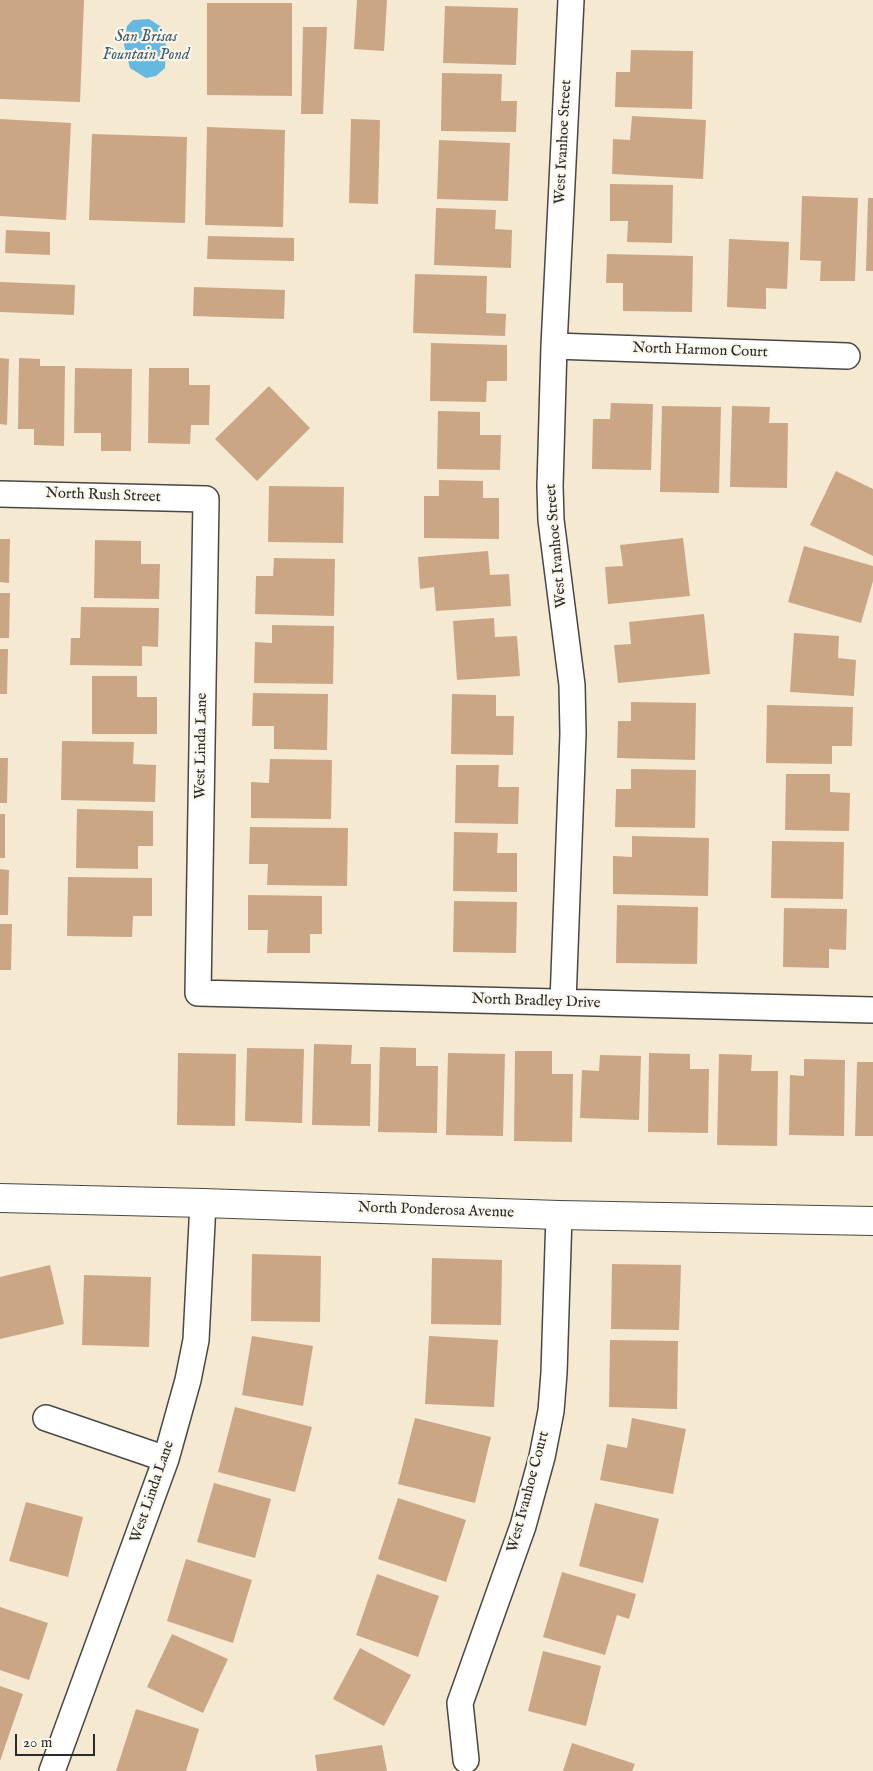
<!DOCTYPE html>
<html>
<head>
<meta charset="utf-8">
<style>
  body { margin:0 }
  #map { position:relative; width:873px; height:1771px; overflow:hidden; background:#f5e9d2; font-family:"IM FELL English",serif }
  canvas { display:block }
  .scale { position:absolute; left:15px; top:1734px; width:80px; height:22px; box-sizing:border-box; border:2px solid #2b2b2b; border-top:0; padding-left:6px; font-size:15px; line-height:18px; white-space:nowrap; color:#2b2b2b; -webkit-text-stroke:4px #fbf7ec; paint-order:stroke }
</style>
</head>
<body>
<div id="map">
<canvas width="873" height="1771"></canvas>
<div class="scale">20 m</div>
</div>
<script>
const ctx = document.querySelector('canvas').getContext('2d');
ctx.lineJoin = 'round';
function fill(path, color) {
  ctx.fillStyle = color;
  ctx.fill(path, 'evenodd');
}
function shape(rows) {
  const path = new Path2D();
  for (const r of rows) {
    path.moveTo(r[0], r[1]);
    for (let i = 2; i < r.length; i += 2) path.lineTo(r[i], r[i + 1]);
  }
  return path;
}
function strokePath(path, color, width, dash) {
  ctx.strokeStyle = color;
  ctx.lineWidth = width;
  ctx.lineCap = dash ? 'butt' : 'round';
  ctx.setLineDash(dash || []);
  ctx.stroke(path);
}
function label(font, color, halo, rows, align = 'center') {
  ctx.font = font + ' "IM FELL English",serif';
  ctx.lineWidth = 4.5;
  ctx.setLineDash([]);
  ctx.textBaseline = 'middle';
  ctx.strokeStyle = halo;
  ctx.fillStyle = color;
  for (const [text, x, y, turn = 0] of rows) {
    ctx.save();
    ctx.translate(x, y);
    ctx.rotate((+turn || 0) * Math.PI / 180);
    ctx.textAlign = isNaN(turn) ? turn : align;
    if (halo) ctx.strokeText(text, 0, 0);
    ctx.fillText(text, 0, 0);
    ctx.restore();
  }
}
const water = shape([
  [149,19,163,28,166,46,165,68,156,76,146,78,130,68,124,45,127,26,133,20]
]);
const building = shape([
  [0,0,84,0,80,102,0,99],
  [357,0,387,0,384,51,354,49],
  [207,3,292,3,292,96,207,95],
  [445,6,518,8,516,65,443,63],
  [303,27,327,27,323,114,301,114],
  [631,50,693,51,692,109,615,107,616,72,630,72],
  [442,73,502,74,501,101,517,101,516,132,441,131],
  [632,116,706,120,703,179,612,174,613,139,630,140],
  [0,119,71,123,66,220,0,216],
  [351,119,380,120,378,204,349,203],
  [207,127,285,130,283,227,205,225],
  [92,134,187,137,185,223,89,220],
  [439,140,510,143,508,201,437,199],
  [610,184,673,185,672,243,627,242,628,221,610,221],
  [802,196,858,198,855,281,820,281,821,261,800,260],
  [868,198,873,198,873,271,866,271],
  [436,208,496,210,495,229,512,230,511,268,434,265],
  [6,230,50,232,50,255,5,253],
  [208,236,294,238,294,261,207,259],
  [729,239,789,242,787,289,766,288,766,309,727,307],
  [607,254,693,256,692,312,623,311,623,283,606,283],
  [415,274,487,276,486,313,506,314,505,336,413,333],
  [0,282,75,285,74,315,0,312],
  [194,287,285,290,284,319,193,316],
  [431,343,507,345,507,381,487,381,486,402,430,401],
  [0,358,9,359,7,425,0,424],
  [19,358,40,359,40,366,65,366,64,446,34,445,34,429,18,429],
  [75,368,132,369,131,451,101,451,101,433,74,433],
  [149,368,189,368,189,385,210,385,209,425,191,425,190,444,148,443],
  [269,386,310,428,257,481,215,439],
  [611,403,653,404,651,470,592,469,593,419,610,419],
  [662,406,721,407,719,493,660,492],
  [732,406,770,407,769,423,788,423,787,488,730,487],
  [438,411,480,412,480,435,501,435,500,470,437,469],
  [836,471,873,489,873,556,810,525],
  [439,480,483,481,483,498,499,498,499,539,424,538,424,496,439,496],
  [269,486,344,487,343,543,268,542],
  [683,538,690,596,608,604,605,567,623,566,620,545],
  [0,539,10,539,9,583,0,582],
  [95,540,141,541,141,564,160,564,159,599,94,598],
  [804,546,873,566,873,581,861,623,788,602],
  [488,551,490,575,509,574,511,606,436,611,434,587,420,589,418,557],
  [274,558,335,559,334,616,255,614,256,576,273,576],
  [0,593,10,593,9,638,0,638],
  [81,607,159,608,158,647,142,646,142,666,70,665,71,638,80,638],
  [704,614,710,674,618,683,614,645,631,644,629,622],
  [494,618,495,637,517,636,520,676,457,680,453,621],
  [272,625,334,626,333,684,254,683,255,642,272,643],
  [794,633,839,636,838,658,856,660,854,696,790,692],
  [0,649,8,649,7,694,0,694],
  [92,676,137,676,137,697,157,697,157,734,92,734],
  [253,693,328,694,327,750,274,749,274,726,252,726],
  [452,694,496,695,496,716,514,716,513,755,451,754],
  [631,702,696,703,695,760,617,758,618,721,631,721],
  [767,705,853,707,852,746,832,746,832,764,766,763],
  [62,741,134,742,133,764,156,765,155,802,61,800],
  [0,758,8,758,7,803,0,803],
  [270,759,332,760,331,819,251,818,251,782,269,783],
  [456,765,499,765,498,787,519,787,518,824,455,823],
  [631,769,696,770,695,828,615,827,616,789,631,789],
  [786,774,830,774,830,792,850,793,849,831,785,830],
  [77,809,153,811,153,846,138,846,138,869,76,868],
  [0,814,5,814,5,858,0,858],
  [250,827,348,828,347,886,267,885,268,864,249,864],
  [454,832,498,833,497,853,517,853,517,892,453,891],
  [632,836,709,838,708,896,613,894,613,856,632,857],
  [772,841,844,842,843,899,771,898],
  [0,869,9,870,8,915,0,915],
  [68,877,152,878,152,916,133,916,132,937,67,936],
  [248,895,322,896,322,934,310,934,310,953,267,953,268,930,248,930],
  [454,901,517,902,516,953,453,952],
  [617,905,698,907,697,964,616,963],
  [784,908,847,909,846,950,829,949,829,968,783,967],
  [0,924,12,924,11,970,0,970],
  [314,1044,352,1045,351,1064,371,1064,370,1126,312,1125],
  [380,1047,416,1048,416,1066,438,1066,437,1133,378,1132],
  [247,1048,304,1049,302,1123,245,1121],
  [515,1051,552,1051,552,1074,573,1074,572,1142,514,1141],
  [178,1053,236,1054,235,1126,177,1125],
  [448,1053,505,1054,503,1136,446,1135],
  [649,1053,690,1054,690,1069,709,1069,708,1133,648,1132],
  [719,1054,752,1055,751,1071,778,1071,777,1146,717,1145],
  [600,1055,641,1056,639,1120,580,1118,582,1070,599,1071],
  [804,1059,845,1060,844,1136,789,1135,790,1075,804,1076],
  [857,1062,873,1062,873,1136,855,1136],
  [252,1254,321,1256,320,1322,251,1321],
  [432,1258,502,1260,501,1325,431,1324],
  [612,1264,681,1265,679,1330,611,1329],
  [50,1265,64,1324,0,1339,0,1277],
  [84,1275,151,1277,149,1347,82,1345],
  [252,1336,313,1346,303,1406,242,1395],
  [429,1336,498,1340,494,1407,425,1404],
  [610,1340,678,1341,677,1409,609,1407],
  [235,1407,312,1427,295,1492,218,1472],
  [415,1418,491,1437,475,1503,398,1484],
  [632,1418,686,1429,673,1494,600,1480,607,1444,627,1448],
  [214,1483,271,1499,255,1558,197,1542],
  [398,1498,466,1520,446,1582,378,1559],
  [26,1502,83,1517,68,1577,9,1561],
  [595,1503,659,1519,643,1583,579,1566],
  [186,1559,252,1580,233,1643,167,1621],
  [562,1572,636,1594,629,1619,617,1615,605,1655,543,1637],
  [377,1574,439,1596,418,1657,356,1635],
  [0,1607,48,1623,29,1680,0,1670],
  [172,1634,228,1659,203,1713,147,1687],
  [360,1648,411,1675,384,1726,333,1699],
  [543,1651,601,1666,586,1726,528,1711],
  [0,1686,23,1694,0,1761],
  [136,1709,199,1729,186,1771,116,1771],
  [572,1743,635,1764,632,1771,563,1771],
  [382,1745,387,1771,317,1771,315,1755]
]);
const minor = shape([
  [554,346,847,356],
  [0,494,206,499,198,993,873,1010],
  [563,1002,573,734,572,685,551,520,550,486,554,346,571,0],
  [46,1418,166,1459],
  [466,1760,460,1703,523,1526,542,1457,551,1411,554,1373,559,1215],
  [52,1771,166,1459,188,1380,196,1340,203,1203]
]);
const tertiary = shape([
  [0,1198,203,1203,559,1215,873,1221]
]);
const streetNames = [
  ["West Ivanhoe Street",564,142,-87],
  ["North Harmon Court",700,351,2],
  ["North Rush Street",103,496,2],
  ["West Ivanhoe Street",557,546,-95],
  ["West Linda Lane",202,746,-89],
  ["North Bradley Drive",536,1002,2],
  ["North Ponderosa Avenue",436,1211,2],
  ["West Linda Lane",153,1492,-71],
  ["West Ivanhoe Court",529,1492,-75]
];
const waterNames = [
  ["San Brisas",146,38],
  ["Fountain Pond",146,56]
];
fill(water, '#65b9e1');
fill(building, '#caa685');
strokePath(minor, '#494844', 28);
strokePath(tertiary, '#494844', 30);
strokePath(minor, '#fff', 25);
strokePath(tertiary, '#fff', 28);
label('15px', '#2b2b2b', '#fbf7ec', streetNames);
label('italic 16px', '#3f5d6b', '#fbf7ec', waterNames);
</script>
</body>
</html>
